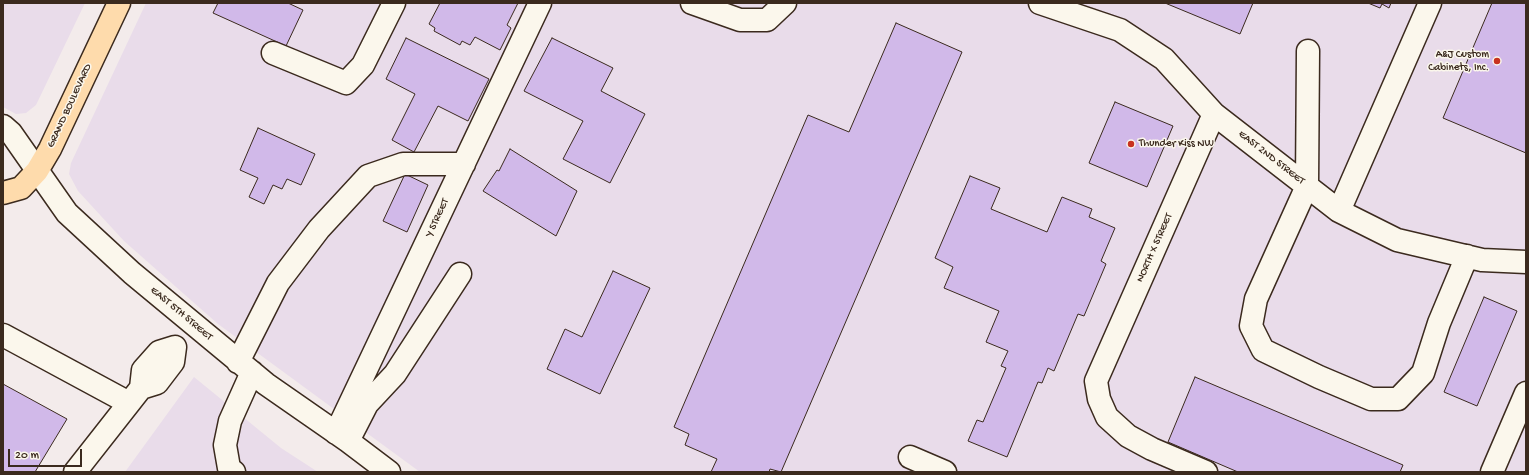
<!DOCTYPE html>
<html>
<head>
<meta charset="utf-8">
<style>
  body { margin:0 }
  #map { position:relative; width:1529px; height:475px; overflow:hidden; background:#f3ebeb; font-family:"Gochi Hand",sans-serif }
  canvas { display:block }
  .frame { position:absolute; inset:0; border:4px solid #3b2a1e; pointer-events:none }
  .scale { position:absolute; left:8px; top:449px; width:74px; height:18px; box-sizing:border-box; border:2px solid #3b2a1e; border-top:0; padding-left:5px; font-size:12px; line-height:14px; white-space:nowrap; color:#3b2a1e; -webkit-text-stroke:3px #fbf7ec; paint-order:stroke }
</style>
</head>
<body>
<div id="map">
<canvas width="1529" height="475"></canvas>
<div class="frame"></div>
<div class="scale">20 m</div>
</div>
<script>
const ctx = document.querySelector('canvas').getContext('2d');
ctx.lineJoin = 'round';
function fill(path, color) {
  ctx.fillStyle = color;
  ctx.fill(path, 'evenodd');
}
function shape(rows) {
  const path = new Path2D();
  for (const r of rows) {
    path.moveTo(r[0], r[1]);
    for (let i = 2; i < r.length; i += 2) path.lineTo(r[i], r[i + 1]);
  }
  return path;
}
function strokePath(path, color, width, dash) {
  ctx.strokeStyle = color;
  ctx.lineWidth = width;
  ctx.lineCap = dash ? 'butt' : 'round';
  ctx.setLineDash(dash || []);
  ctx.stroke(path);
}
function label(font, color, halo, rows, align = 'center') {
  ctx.font = font + ' "Gochi Hand",sans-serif';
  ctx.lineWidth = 3;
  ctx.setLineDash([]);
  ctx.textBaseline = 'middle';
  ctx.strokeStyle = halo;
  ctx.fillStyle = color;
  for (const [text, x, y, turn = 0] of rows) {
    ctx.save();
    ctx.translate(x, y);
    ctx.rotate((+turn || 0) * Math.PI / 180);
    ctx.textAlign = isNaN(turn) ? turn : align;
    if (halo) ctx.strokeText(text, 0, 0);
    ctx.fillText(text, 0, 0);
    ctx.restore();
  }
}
const built = shape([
  [3,3,85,3,36,105,26,113,16,114,3,107],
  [146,3,1526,3,1526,472,420,472,218,324,124,241,78,191,69,174,71,163],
  [194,377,281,448,318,472,125,472]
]);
const building = shape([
  [218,3,288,3,303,10,286,46,213,13,218,3],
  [440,3,518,3,507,25,511,28,500,50,475,37,470,45,462,41,460,45,434,31,435,28,429,24,440,3],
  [1165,3,1253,3,1240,34,1165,3],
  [1368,3,1391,3,1389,8,1382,4,1380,8,1368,3],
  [1492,3,1526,3,1526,153,1443,118,1492,3],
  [896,23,962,52,781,472,770,469,769,472,711,472,717,459,685,445,689,434,674,427,808,115,849,132,896,23],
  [406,38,489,79,468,121,438,106,414,152,392,140,415,94,386,79,406,38],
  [552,38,613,68,601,91,645,114,610,183,563,159,583,121,524,91,552,38],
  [1115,102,1173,126,1147,187,1089,163,1115,102],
  [258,128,315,154,301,185,287,179,282,189,273,185,264,204,249,197,258,178,240,170,258,128],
  [510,149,577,191,556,236,483,191,497,170,499,171,510,149],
  [405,174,428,185,407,232,383,221,405,174],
  [970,176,1000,188,991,209,1047,232,1062,197,1092,209,1089,217,1115,228,1101,261,1106,264,1084,316,1078,314,1054,371,1048,368,1042,383,1038,382,1007,457,968,441,977,420,983,422,1006,368,1001,366,1008,351,986,342,999,311,944,288,953,267,935,258,970,176],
  [613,271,650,288,600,394,547,369,565,329,582,337,613,271],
  [1484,297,1517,311,1477,406,1444,392,1484,297],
  [1195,377,1403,465,1400,472,1238,472,1168,442,1195,377],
  [3,384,67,419,35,472,3,472,3,384]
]);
const minor = shape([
  [692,3,740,20,767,20,785,3],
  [1040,3,1120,30,1164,59,1214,114,1339,211,1397,240,1482,260,1526,262],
  [1308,51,1307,186,1256,299,1251,326,1263,350,1319,377,1371,399,1398,399,1423,373,1439,323,1467,256],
  [273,53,346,83,363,65,394,3],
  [3,126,11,133,67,213,132,273,266,384,348,441,389,472],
  [1339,211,1430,3],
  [3,335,129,403],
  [238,362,278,283,319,229,368,176,403,164,464,164],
  [336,433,540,3],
  [348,441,367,404,395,374,460,274],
  [910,457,945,472],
  [75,472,141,388,143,370,159,352,175,347,173,362,157,383,141,388],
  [234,472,229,468,225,445,230,421,252,372],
  [1206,472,1152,449,1128,436,1107,417,1099,399,1096,381,1214,114],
  [1492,472,1526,393]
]);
const major = shape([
  [3,193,21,188,37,171,50,149,119,3]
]);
const markers = [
  [1497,61,4,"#c8321e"],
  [1131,144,4,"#c8321e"]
];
const poiNames = [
  ["A&J Custom",1489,55],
  ["Cabinets, Inc.",1489,68],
  ["Thunder Kiss NW",1139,144,"left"]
];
const streetNames = [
  ["GRAND BOULEVARD",70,106,-65],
  ["EAST 2ND STREET",1271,158,38],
  ["Y STREET",438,218,-65],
  ["NORTH X STREET",1155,248,-66],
  ["EAST 5TH STREET",181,314,40]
];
fill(built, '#e9dcea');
fill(building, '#d1b9e9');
strokePath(building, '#3b2a1e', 1);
strokePath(minor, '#3b2a1e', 25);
strokePath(major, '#3b2a1e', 25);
strokePath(minor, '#fbf7ec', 22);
strokePath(major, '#fedbac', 22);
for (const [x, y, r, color] of markers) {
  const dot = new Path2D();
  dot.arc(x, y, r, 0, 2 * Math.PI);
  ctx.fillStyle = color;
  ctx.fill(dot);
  strokePath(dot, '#fbf7ec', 1.5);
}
label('11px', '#3b2a1e', '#fbf7ec', poiNames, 'right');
label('11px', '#3b2a1e', '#fbf7ec', streetNames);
</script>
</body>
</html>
